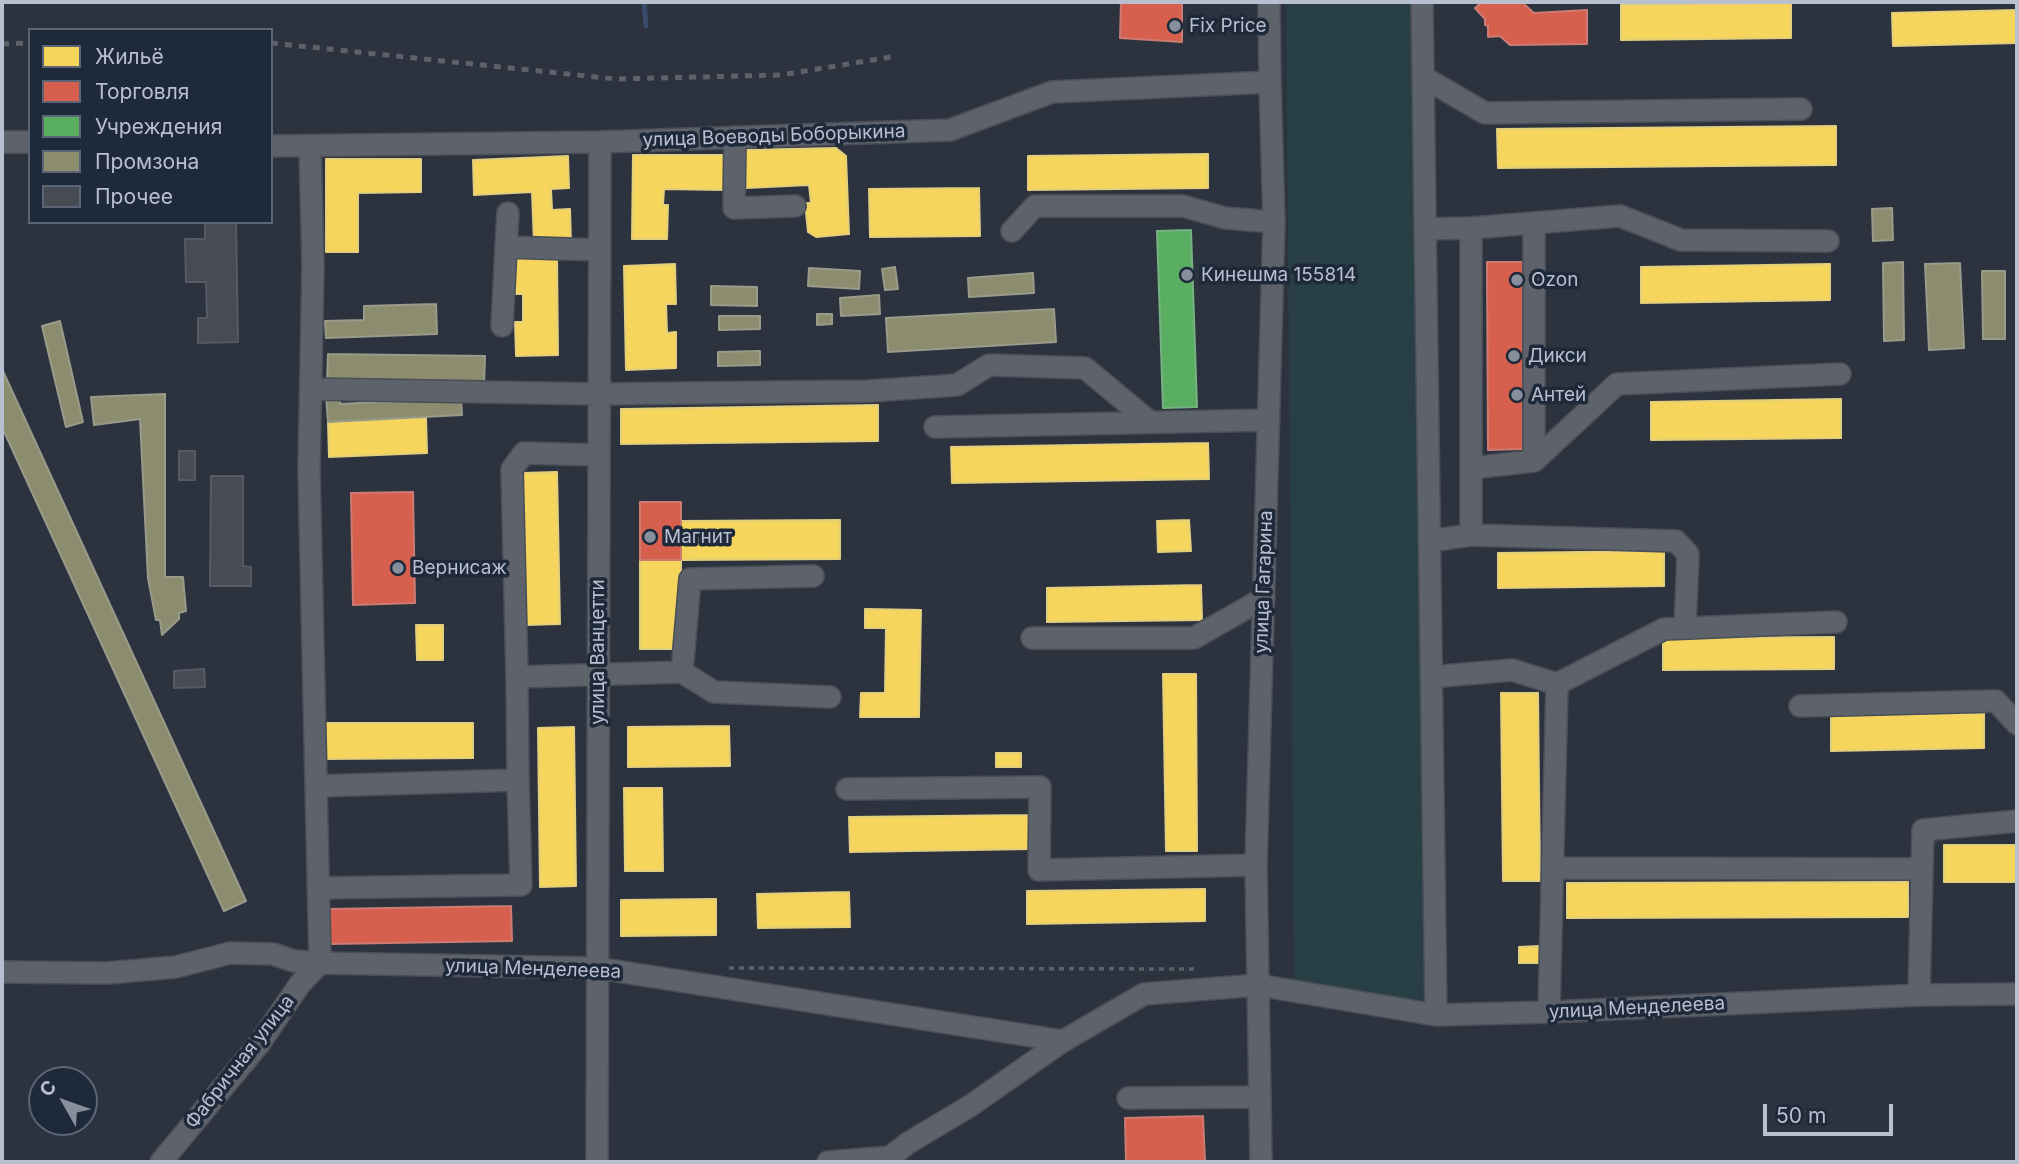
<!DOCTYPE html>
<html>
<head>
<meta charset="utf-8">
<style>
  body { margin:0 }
  #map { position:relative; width:2019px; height:1164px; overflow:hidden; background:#2d333e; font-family:Inter,sans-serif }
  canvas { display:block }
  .frame { position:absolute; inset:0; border:4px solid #b8bfce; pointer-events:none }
  .legend { position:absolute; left:28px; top:28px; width:245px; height:196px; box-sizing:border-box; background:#1e293a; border:2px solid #5c6575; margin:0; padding:9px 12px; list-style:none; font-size:21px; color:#b8bfce }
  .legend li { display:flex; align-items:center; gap:14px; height:35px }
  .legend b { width:35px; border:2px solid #5c6575 }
  .north { position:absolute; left:28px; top:1066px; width:70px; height:70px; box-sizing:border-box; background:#1e293a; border:2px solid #5c6575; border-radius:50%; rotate:310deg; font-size:19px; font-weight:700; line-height:28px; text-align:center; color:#b8bfce }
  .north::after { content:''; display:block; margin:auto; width:24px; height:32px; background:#878e9c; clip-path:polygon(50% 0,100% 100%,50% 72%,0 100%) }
  .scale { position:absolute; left:1763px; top:1104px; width:130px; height:32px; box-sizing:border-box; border:4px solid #b8bfce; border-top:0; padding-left:9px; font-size:21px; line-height:24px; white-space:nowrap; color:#b8bfce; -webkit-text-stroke:5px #1e293a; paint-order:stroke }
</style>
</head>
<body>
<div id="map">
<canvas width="2019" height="1164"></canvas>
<div class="frame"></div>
<ul class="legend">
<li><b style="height:19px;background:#f6d55c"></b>Жильё</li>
<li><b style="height:19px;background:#d6604d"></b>Торговля</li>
<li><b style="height:19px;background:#5aae61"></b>Учреждения</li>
<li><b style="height:19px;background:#8c8c6e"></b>Промзона</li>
<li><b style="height:19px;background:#464b54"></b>Прочее</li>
</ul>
<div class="north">С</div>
<div class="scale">50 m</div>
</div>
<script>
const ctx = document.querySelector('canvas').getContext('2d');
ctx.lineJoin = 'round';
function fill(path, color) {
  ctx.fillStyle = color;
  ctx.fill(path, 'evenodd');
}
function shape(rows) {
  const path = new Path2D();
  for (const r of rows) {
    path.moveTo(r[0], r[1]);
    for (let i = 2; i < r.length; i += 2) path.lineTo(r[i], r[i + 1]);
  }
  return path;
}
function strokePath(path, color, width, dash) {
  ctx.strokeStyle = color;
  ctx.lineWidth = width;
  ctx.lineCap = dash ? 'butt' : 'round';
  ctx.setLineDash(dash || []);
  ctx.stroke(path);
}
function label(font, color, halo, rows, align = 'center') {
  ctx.font = font + ' Inter,sans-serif';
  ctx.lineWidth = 7;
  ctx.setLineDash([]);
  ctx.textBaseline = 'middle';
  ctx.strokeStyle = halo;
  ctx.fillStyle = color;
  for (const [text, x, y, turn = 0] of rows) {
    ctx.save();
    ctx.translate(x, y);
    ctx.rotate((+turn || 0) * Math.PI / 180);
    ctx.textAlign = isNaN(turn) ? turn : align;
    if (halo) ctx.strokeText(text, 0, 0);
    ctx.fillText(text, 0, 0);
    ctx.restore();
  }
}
const green = shape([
  [1286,2,1413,2,1425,1001,1294,983]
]);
const homes = shape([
  [1791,3,1791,38,1621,40,1621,5,1791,3],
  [2017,10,2017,43,1893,46,1892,13,2017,10],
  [1836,126,1836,165,1498,168,1497,129,1836,126],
  [836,148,846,156,849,234,816,237,808,232,805,203,811,203,809,185,746,188,744,150,836,148],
  [1208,154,1208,188,1028,190,1028,156,1208,154],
  [633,155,726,155,725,190,664,189,663,205,668,205,667,239,632,239,633,155],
  [568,156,569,188,551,189,552,210,570,209,571,243,534,244,532,192,474,195,473,160,568,156],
  [326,159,421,159,421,192,358,193,358,252,326,252,326,159],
  [979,188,980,236,870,237,869,189,979,188],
  [515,257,557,257,558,355,516,356,515,322,523,322,523,294,515,294,515,257],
  [675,264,676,304,666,304,667,333,676,332,676,368,626,370,624,266,675,264],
  [1830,264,1830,300,1641,303,1641,267,1830,264],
  [1841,399,1841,438,1651,440,1651,402,1841,399],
  [878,405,878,441,621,444,621,409,878,405],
  [426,417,427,453,329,457,328,422,426,417],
  [1208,443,1209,479,952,483,951,447,1208,443],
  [557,472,560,624,525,625,522,473,557,472],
  [840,520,840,559,681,560,681,521,840,520],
  [1189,520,1191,551,1158,552,1157,521,1189,520],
  [1664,551,1664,586,1498,588,1498,553,1664,551],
  [640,560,681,560,681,649,640,649,640,560],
  [1201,585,1202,620,1047,622,1047,588,1201,585],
  [865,609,921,610,919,717,860,717,861,693,885,693,886,628,865,628,865,609],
  [416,625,443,625,443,660,417,660,416,625],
  [1834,637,1834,669,1663,670,1663,638,1834,637],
  [1163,674,1196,674,1197,851,1166,851,1163,674],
  [1501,693,1538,693,1540,881,1503,881,1501,693],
  [1984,713,1984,748,1831,751,1831,715,1984,713],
  [321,723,473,723,473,758,321,759,321,723],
  [729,726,730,766,628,767,628,727,729,726],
  [574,727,576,886,540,887,538,728,574,727],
  [996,753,1021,753,1021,767,996,767,996,753],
  [624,788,662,788,663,871,625,871,624,788],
  [1030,815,1031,849,850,852,849,817,1030,815],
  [1944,845,2017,845,2017,882,1944,882,1944,845],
  [1908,882,1908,917,1567,918,1567,883,1908,882],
  [1205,889,1205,921,1027,924,1027,891,1205,889],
  [849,892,850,927,758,928,757,894,849,892],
  [716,899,716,935,621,936,621,900,716,899],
  [1539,946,1539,963,1519,963,1519,947,1539,946]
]);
const shops = shape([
  [1121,2,1182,2,1182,42,1120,38,1121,2],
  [1482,2,1525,2,1525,5,1534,13,1587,10,1587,44,1510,45,1500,36,1488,37,1488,26,1485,25,1485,19,1475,8,1482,2],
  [1487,262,1523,262,1524,449,1488,450,1487,262],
  [413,492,415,603,353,605,351,493,413,492],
  [640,502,681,502,681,560,640,560,640,502],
  [511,906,512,941,329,944,329,909,511,906],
  [1203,1116,1205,1162,1126,1162,1125,1118,1203,1116]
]);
const public = shape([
  [1191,230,1197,407,1163,408,1157,231,1191,230]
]);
const industry = shape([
  [1892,208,1893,240,1873,241,1872,209,1892,208],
  [1903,262,1904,340,1884,341,1883,263,1903,262],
  [1960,263,1964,348,1929,350,1925,264,1960,263],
  [895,267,898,289,885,290,882,269,895,267],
  [809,268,860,271,859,289,808,286,809,268],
  [1982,271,2005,271,2005,339,1983,339,1982,271],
  [1033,273,1034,293,969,297,968,278,1033,273],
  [711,286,757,287,757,306,711,305,711,286],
  [879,295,880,314,841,316,840,298,879,295],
  [436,304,437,334,326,338,325,321,364,320,364,306,436,304],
  [1054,309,1056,342,888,352,886,318,1054,309],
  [817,314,832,314,832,324,817,325,817,314],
  [719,316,760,316,760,329,719,330,719,316],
  [60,321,83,422,66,427,42,326,60,321],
  [760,351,760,365,718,366,718,352,760,351],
  [328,354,485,356,484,385,327,382,328,354],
  [2,369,246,901,224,911,2,427,2,369],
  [165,394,165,577,183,577,186,611,179,613,179,619,162,635,160,620,156,620,148,578,140,419,94,425,91,397,165,394],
  [326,395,340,395,340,404,461,398,462,415,328,422,326,395]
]);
const stream = shape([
  [644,2,646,26]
]);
const building = shape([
  [205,222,236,222,238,342,198,343,198,318,207,318,206,282,186,282,185,239,205,239,205,222],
  [179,451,195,451,195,480,179,480,179,451],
  [211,476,243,476,243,566,251,567,251,586,210,586,211,476],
  [204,669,205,687,174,688,174,671,204,669]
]);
const path = shape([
  [729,968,1194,969]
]);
const minor = shape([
  [1422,2,1436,1015],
  [1423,77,1485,113,1801,109],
  [735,137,734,208,795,206],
  [2,142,30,142],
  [271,146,600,142,950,130,1052,92,1270,82],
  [1471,228,1620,216,1681,240,1828,241],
  [1425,229,1471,228,1471,535,1429,541],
  [1012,231,1035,206,1183,206,1225,218,1274,222],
  [506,247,508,213],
  [502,326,506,247,600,250],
  [311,389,599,394,869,391,957,385,989,365,1085,368,1150,422],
  [935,427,1269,420],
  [1534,461,1534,223],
  [1472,468,1534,461,1617,384,1840,374],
  [1471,535,1676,541,1688,554,1685,628],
  [1032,638,1194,638,1264,598],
  [682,672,714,692,830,697],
  [517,677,512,469,524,453,599,455],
  [1431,677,1512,670,1557,684],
  [1800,706,1996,701,2017,724],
  [518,780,517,677,682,672,690,579,813,576],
  [316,786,518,780,521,885,318,888],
  [847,789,1040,787,1039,870,1256,865],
  [1553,868,1922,869],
  [2,972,107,973,176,967,230,953,273,954,294,961,320,963,597,968,1063,1041],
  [1919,995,1923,830,2017,821],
  [1549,1012,1557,684,1664,629,1836,622],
  [1128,1098,1259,1097],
  [161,1162,259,1044,300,984,320,963,309,469,313,266,310,147],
  [597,1162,600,142],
  [828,1162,891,1157],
  [884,1162,908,1143,970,1106,1063,1041,1144,994,1258,985,1436,1015,1549,1012,1919,995,2017,994],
  [1261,1162,1256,865,1274,222,1270,82,1269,2]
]);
const rail = shape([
  [271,43,616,79,781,75,891,57],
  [2,44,30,43]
]);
const markers = [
  [1175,26,7,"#878e9c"],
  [1187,275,7,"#878e9c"],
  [1517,280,7,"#878e9c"],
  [1514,356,7,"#878e9c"],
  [1517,395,7,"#878e9c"],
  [650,537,7,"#878e9c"],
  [398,568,7,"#878e9c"]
];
const poiNames = [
  ["Fix Price",1189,26],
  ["Кинешма 155814",1201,275],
  ["Ozon",1531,280],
  ["Дикси",1528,356],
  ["Антей",1531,395],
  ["Магнит",664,537],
  ["Вернисаж",412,568]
];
const streetNames = [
  ["улица Воеводы Боборыкина",774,136,-2],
  ["улица Гагарина",1264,582,-88],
  ["улица Ванцетти",598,652,-90],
  ["улица Менделеева",533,969,2],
  ["улица Менделеева",1637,1008,-3],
  ["Фабричная улица",240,1062,-52]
];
fill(green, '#283f45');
fill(homes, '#f6d55c');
strokePath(homes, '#e3ce7e', 2);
fill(shops, '#d6604d');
strokePath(shops, '#cd7c74', 2);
fill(public, '#5aae61');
strokePath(public, '#76b382', 2);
fill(industry, '#8c8c6e');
strokePath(industry, '#999b8b', 2);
strokePath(stream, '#384b6b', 5);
fill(building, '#464b54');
strokePath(building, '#555b65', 2);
strokePath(minor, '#494e57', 24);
strokePath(path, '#5b6168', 3.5, [5, 5]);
strokePath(minor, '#5e626b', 21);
strokePath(rail, '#5c616a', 5, [7, 7]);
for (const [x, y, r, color] of markers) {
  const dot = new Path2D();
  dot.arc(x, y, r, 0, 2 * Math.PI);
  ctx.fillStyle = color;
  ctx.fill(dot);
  strokePath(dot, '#1e293a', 2.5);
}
label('19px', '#b8bfce', '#1e293a', poiNames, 'left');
label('19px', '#b8bfce', '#1e293a', streetNames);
</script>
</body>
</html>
